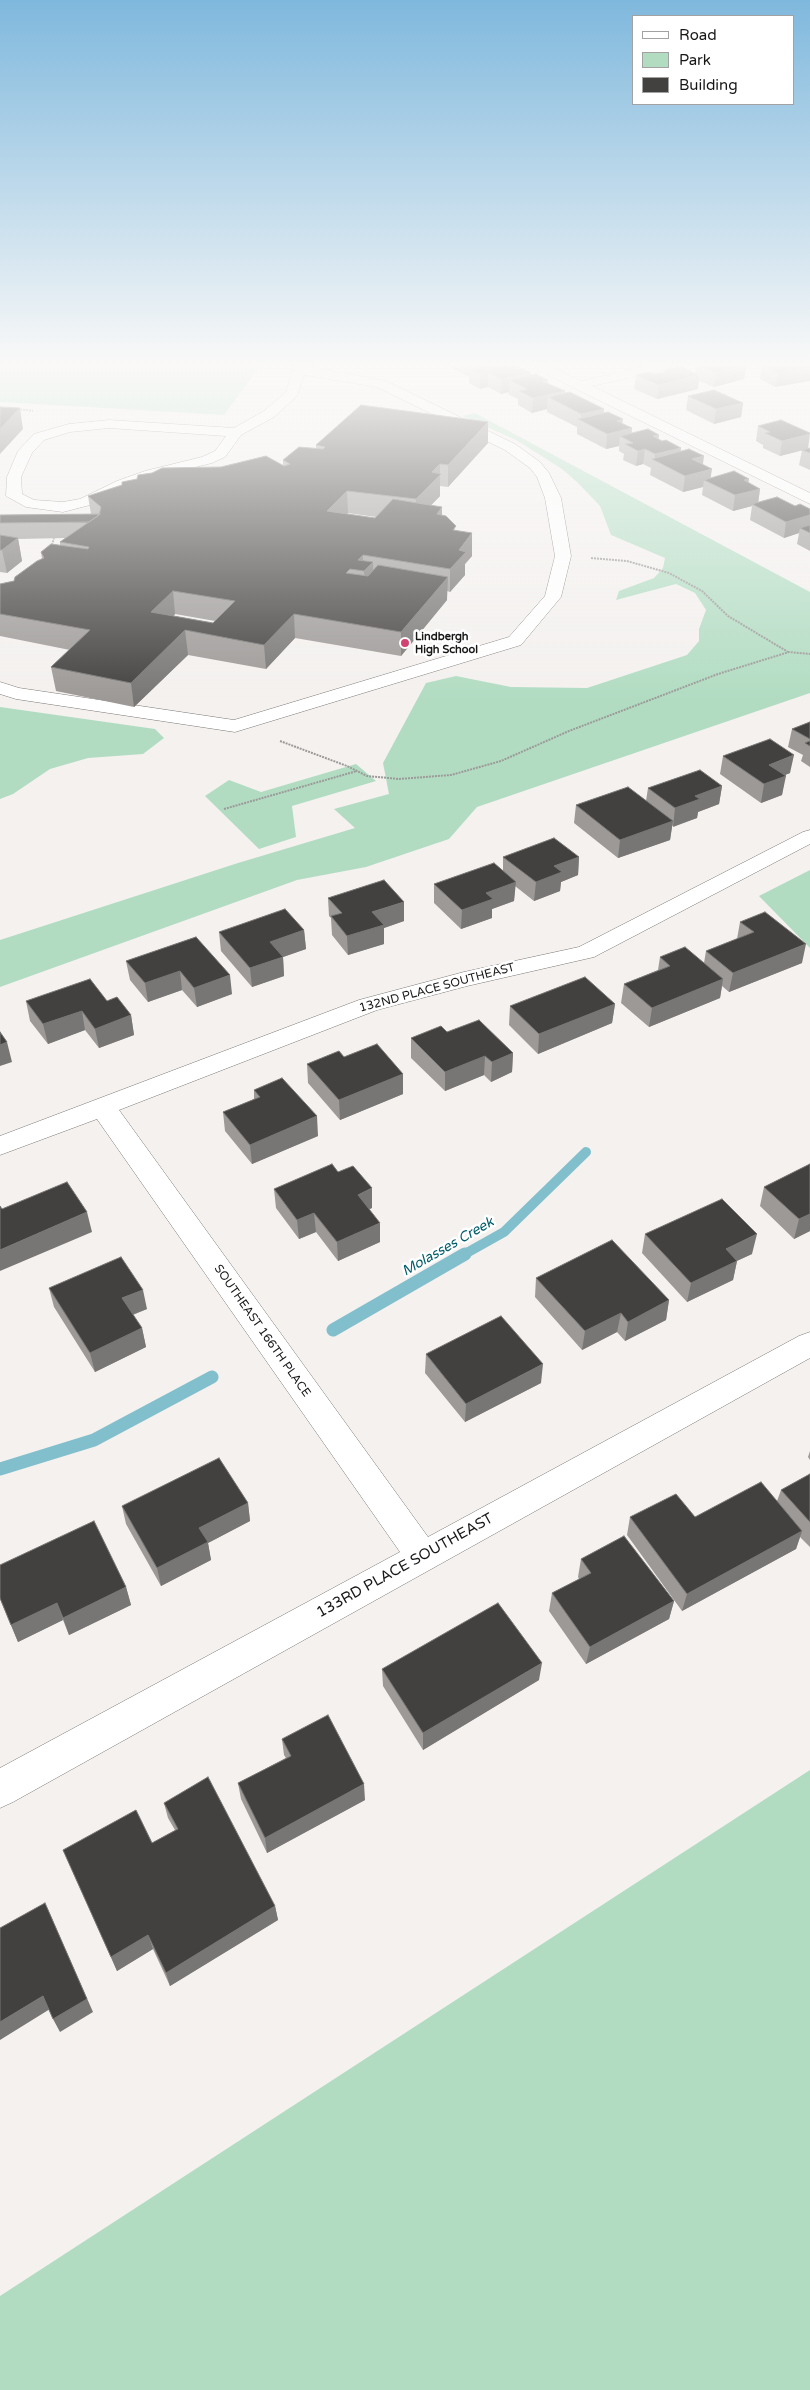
<!DOCTYPE html>
<html>
<head>
<meta charset="utf-8">
<style>
  body { margin:0 }
  #map { position:relative; width:810px; height:2390px; overflow:hidden; background:#f4f1ef; font-family:"Varela Round",sans-serif }
  canvas { display:block }
  .legend { position:absolute; left:632px; top:15px; width:162px; height:90px; box-sizing:border-box; background:#fff; border:1px solid #a2a2a2; margin:0; padding:6px 9px; list-style:none; font-size:15px; color:#171716 }
  .legend li { display:flex; align-items:center; gap:10px; height:25px }
  .legend b { width:25px; border:1px solid #a2a2a2 }
</style>
</head>
<body>
<div id="map">
<canvas width="810" height="2390"></canvas>
<ul class="legend">
<li><b style="height:6px;background:#fff"></b>Road</li>
<li><b style="height:14px;background:#b1dcc2"></b>Park</li>
<li><b style="height:14px;background:#43413f"></b>Building</li>
</ul>
</div>
<script>
const ctx = document.querySelector('canvas').getContext('2d');
ctx.lineJoin = 'round';
function fill(path, color) {
  ctx.fillStyle = color;
  ctx.fill(path, 'evenodd');
}
function shape(rows) {
  const path = new Path2D();
  for (const r of rows) {
    path.moveTo(r[0], r[1]);
    for (let i = 2; i < r.length; i += 2) path.lineTo(r[i], r[i + 1]);
  }
  return path;
}
function strokePath(path, color, width, dash) {
  ctx.strokeStyle = color;
  ctx.lineWidth = width;
  ctx.lineCap = dash ? 'butt' : 'round';
  ctx.setLineDash(dash || []);
  ctx.stroke(path);
}
function label(font, color, halo, rows, align = 'center') {
  ctx.font = font + ' "Varela Round",sans-serif';
  ctx.lineWidth = 5;
  ctx.setLineDash([]);
  ctx.textBaseline = 'middle';
  ctx.strokeStyle = halo;
  ctx.fillStyle = color;
  for (const [text, x, y, turn = 0] of rows) {
    ctx.save();
    ctx.translate(x, y);
    ctx.rotate((+turn || 0) * Math.PI / 180);
    ctx.textAlign = isNaN(turn) ? turn : align;
    if (halo) ctx.strokeText(text, 0, 0);
    ctx.fillText(text, 0, 0);
    ctx.restore();
  }
}
const green = shape([
  [0,366,257,366,258,369,224,415,0,402],
  [475,413,810,592,810,693,477,807,449,839,366,867,297,880,0,987,0,940,238,863,355,828,334,809,389,794,383,763,426,683,456,676,511,687,587,688,687,655,699,641,699,629,706,610,695,593,676,584,616,600,619,591,654,578,663,568,665,558,611,535,600,506,578,483,562,469,516,440,462,416],
  [0,707,155,729,164,738,143,754,88,758,50,769,13,794,0,799],
  [356,764,376,781,292,806,296,837,259,849,205,796,229,780,261,792],
  [810,870,810,948,759,896],
  [810,1770,810,2390,0,2390,0,2296]
]);
const streamFar1 = shape([
  [463,1255,504,1232,586,1152]
]);
const stream = shape([
  [333,1330,465,1254],
  [0,1469,94,1440,212,1377]
]);
const path = shape([
  [17,409,33,411],
  [51,548,54,538],
  [591,558,627,561,669,573,702,591,728,616,788,652],
  [280,741,347,766,367,776,399,779,451,775,501,761,569,731,718,674,789,652,810,654],
  [224,809,357,771]
]);
const minor = shape([
  [292,366,304,366,386,381,515,444,540,462,549,473,561,498,571,556,561,597,521,645,235,732,16,699,0,694,0,682,19,688,234,720,509,637,545,596,555,556,545,498,537,477,530,468,505,450,377,387,304,375,297,396,274,417,241,435,225,457,212,463,155,477,127,487,90,505,63,512,26,507,6,496,7,477,18,451,34,434,69,424,109,420,234,428,264,411,286,392,293,370,292,366],
  [109,428,226,436,215,451,202,457,145,471,117,481,80,499,63,502,34,500,22,494,21,477,32,453,44,440,70,432,109,428],
  [535,366,550,366,581,381,648,366,670,366,669,369,592,386,810,493,810,504,574,388,536,369,535,366],
  [810,830,810,844,594,957,467,986,377,1010,119,1110,428,1537,799,1336,810,1332,810,1358,13,1802,0,1808,0,1768,400,1552,97,1119,0,1155,0,1136,359,1000,464,972,579,947,803,832,810,830]
]);
const wall = shape([
  [448,366,508,366,531,373,531,375,548,380,548,384,565,391,565,393,604,409,603,413,622,423,632,433,658,439,681,451,703,465,710,478,749,483,760,489,758,503,795,506,810,509,810,551,797,544,799,533,784,538,750,520,752,506,733,511,702,495,703,487,683,492,650,475,651,468,643,464,636,466,623,460,624,454,619,451,619,446,606,449,577,434,577,427,547,412,547,409,532,413,518,405,518,399,508,394,509,392,501,394,488,387,480,389,469,383,469,375,467,376],
  [695,366,746,366,744,379,714,387,699,381,698,389,657,399,634,389,636,375,655,374,663,372,663,370,695,373],
  [762,366,810,366,775,387,760,379],
  [688,396,743,403,741,417,714,424,686,410],
  [758,426,808,448,810,448,810,470,799,465,802,450,780,456,763,448,763,445,756,441],
  [488,443,448,487,440,486,440,496,431,505,442,515,456,531,472,556,465,564,465,575,450,592,447,591,447,600,401,656,295,638,266,669,188,655,134,707,56,691,51,667,70,650,0,636,0,584,14,581,42,558,41,552,60,545,60,542,65,538,18,539,22,561,7,573,0,572,0,515,91,514,88,496,221,467,283,466,283,460,316,449,316,445],
  [348,513,376,517,375,518,347,514],
  [175,614,215,621,213,623,174,616],
  [810,722,810,767,801,761,803,755,788,747,792,729],
  [723,756,790,773,785,775,782,795,761,803,720,774],
  [722,786,719,804,698,812,697,818,672,826,670,840,618,858,574,823,576,805,646,801,648,788],
  [503,857,579,857,578,875,561,882,560,891,534,901,515,886,514,901,492,909,492,918,461,929,434,903,434,884,503,871],
  [328,898,404,921,384,928,384,944,348,955,332,935,331,918,329,916],
  [740,922,802,963,729,992,722,986,720,998,649,1027,621,1003,624,984,658,970,660,957,704,963,706,951,737,939],
  [304,930,306,949,283,957,284,976,252,987,221,951,219,932],
  [196,937,232,994,197,1007,182,990,148,1002,130,980,126,961],
  [26,1001,107,1001,131,1015,134,1035,99,1048,85,1030,48,1044,30,1021],
  [615,1004,612,1023,538,1054,509,1025,510,1006],
  [447,1032,513,1053,512,1072,491,1082,484,1075,445,1091,411,1058,411,1038],
  [344,1057,403,1074,403,1094,340,1120,308,1083,307,1064],
  [254,1090,318,1136,252,1164,225,1131,223,1112,254,1099],
  [810,1164,810,1231,794,1239,760,1206,764,1187],
  [338,1172,372,1208,369,1209,380,1242,338,1261,316,1232,299,1239,276,1208,274,1189],
  [645,1234,752,1254,737,1261,733,1280,687,1302,642,1253],
  [536,1278,669,1300,666,1320,625,1341,617,1332,582,1350,535,1297],
  [49,1288,147,1309,133,1315,142,1328,146,1347,95,1372,54,1307],
  [426,1354,541,1383,465,1422,425,1373],
  [810,1451,810,1460,808,1457],
  [810,1474,810,1547,800,1537,796,1549,682,1611,627,1535,630,1517,695,1517,777,1501,781,1490],
  [248,1503,250,1521,208,1543,211,1560,161,1586,126,1524,122,1506],
  [581,1559,674,1601,669,1619,586,1664,549,1611,552,1593,579,1579,578,1577],
  [126,1587,131,1605,69,1635,63,1620,18,1642,0,1599],
  [382,1669,539,1680,423,1750,383,1686],
  [282,1739,365,1800,267,1853,241,1799,238,1783,286,1758,284,1755],
  [164,1803,275,1906,278,1920,170,1986,153,1949,117,1971,63,1850,152,1843,175,1830,168,1818]
]);
const shadedWall = shape([
  [467,366,489,366,470,369,469,375,467,376],
  [743,366,746,366,744,379,714,387,716,373],
  [810,367,810,381,775,387,778,373],
  [488,373,488,387,480,389,480,374],
  [531,373,530,387,509,380,509,392,501,394,502,379],
  [699,375,698,389,657,399,659,385],
  [565,391,564,405,548,397,547,409,532,413,533,398],
  [743,403,741,417,714,424,716,409],
  [20,408,23,429,0,454,0,429],
  [604,409,602,424,581,420,581,414],
  [623,419,621,431,632,428,631,442,620,436,619,446,606,449,607,434,617,421],
  [488,422,488,443,448,487,448,465],
  [810,434,808,449,780,456,782,441],
  [659,435,657,450,653,436],
  [681,448,680,463,654,461,655,454],
  [645,449,643,464,636,466,638,451],
  [704,456,702,472,692,459],
  [440,464,440,496,415,522,416,499,432,472],
  [712,469,710,482,704,480,703,487,683,492,685,476],
  [749,479,747,492,760,489,758,504,752,504,752,506,733,511,735,495,744,480],
  [347,491,348,513,328,534,327,511],
  [442,507,442,529,437,514],
  [810,515,810,530,800,528,799,533,784,538,786,522],
  [472,533,472,556,465,564,465,575,450,592,450,569,459,550],
  [18,538,22,561,7,573,2,550],
  [363,555,363,571,358,560],
  [373,562,373,586,365,594,364,571],
  [448,577,447,600,401,656,401,632],
  [173,591,175,614,154,636,151,612],
  [294,614,295,638,266,669,264,645],
  [185,630,188,655,134,707,131,683],
  [794,755,790,773,765,783,769,765],
  [786,776,782,795,761,803,764,784],
  [722,786,719,804,698,812,697,818,673,827,675,808,695,796],
  [673,821,670,840,618,858,620,840],
  [579,857,578,875,561,882,560,891,534,901,536,882,554,866],
  [516,882,514,901,492,909,492,918,461,929,462,910,486,893],
  [404,902,404,921,384,928,384,944,348,955,347,936,372,912],
  [304,930,306,949,283,957,284,976,252,987,250,968,270,942],
  [806,944,802,963,729,992,733,973],
  [180,971,182,990,148,1002,145,983],
  [230,975,232,994,197,1007,194,988],
  [723,979,720,998,649,1027,652,1008],
  [615,1004,612,1023,538,1054,539,1034],
  [82,1011,85,1030,48,1044,43,1024],
  [131,1015,134,1035,99,1048,95,1029],
  [7,1042,12,1062,0,1066,0,1045],
  [513,1053,512,1072,491,1082,492,1062],
  [485,1056,484,1075,445,1091,445,1072],
  [403,1074,403,1094,340,1120,339,1100],
  [317,1116,318,1136,252,1164,250,1145],
  [372,1188,372,1208,358,1214,358,1195],
  [87,1212,92,1232,0,1271,0,1250],
  [314,1213,316,1232,299,1239,297,1220],
  [810,1214,810,1231,794,1239,799,1219],
  [380,1223,380,1242,338,1261,337,1242],
  [757,1234,752,1254,721,1268,726,1249],
  [737,1261,733,1280,687,1302,691,1283],
  [143,1290,147,1309,126,1317,122,1298],
  [669,1300,666,1320,625,1341,628,1322],
  [621,1313,617,1332,582,1350,585,1331],
  [142,1328,146,1347,95,1372,90,1353],
  [543,1364,541,1383,465,1422,466,1404],
  [248,1503,250,1521,208,1543,211,1560,161,1586,157,1568,199,1528],
  [802,1531,796,1549,682,1611,687,1594],
  [126,1587,131,1605,69,1635,63,1618],
  [674,1601,669,1619,586,1664,590,1647],
  [57,1603,63,1620,18,1642,11,1625],
  [542,1663,539,1680,423,1750,423,1733],
  [364,1784,365,1800,267,1853,265,1838],
  [45,1903,93,2012,60,2032,53,2019],
  [275,1906,278,1920,170,1986,166,1973],
  [148,1935,153,1949,117,1971,111,1957],
  [43,1996,50,2009,0,2040,0,2022]
]);
const building = shape([
  [482,366,508,366,511,367,517,366,531,373,502,379,488,373,480,374,470,369,482,366],
  [680,366,699,375,659,385,636,375,649,372,655,374,666,372,663,370,680,366],
  [698,366,743,366,716,373,698,366],
  [763,366,810,366,810,367,778,373,763,366],
  [536,374,548,380,542,381,565,391,533,398,519,391,527,389,509,380,536,374],
  [714,390,743,403,716,409,688,396,714,390],
  [570,392,604,409,581,414,548,397,570,392],
  [361,405,488,422,448,465,440,464,432,472,441,474,416,499,347,491,327,511,375,518,393,499,442,507,437,514,446,516,456,526,453,530,472,533,459,550,466,552,450,569,363,555,358,560,373,562,364,571,350,569,346,573,368,576,378,565,448,577,401,632,294,614,264,645,185,630,131,683,51,667,90,630,0,614,0,584,14,581,15,577,37,561,44,558,41,552,51,544,88,549,89,547,60,542,99,515,101,507,88,496,122,485,122,482,137,479,138,475,152,473,162,468,221,467,266,456,284,466,290,464,283,460,299,447,323,449,325,447,316,445,361,405],
  [173,591,235,601,213,623,151,612,173,591],
  [0,407,20,408,0,429,0,407],
  [608,412,623,419,617,421,632,428,607,434,578,419,608,412],
  [781,420,810,433,810,434,782,441,765,433,770,432,758,426,781,420],
  [648,429,659,435,653,436,662,441,666,440,681,448,655,454,645,449,638,451,625,444,633,443,620,436,648,429],
  [810,448,810,453,802,450,810,448],
  [689,449,704,456,692,459,712,469,685,476,652,459,689,449],
  [734,471,749,479,744,480,760,489,735,495,704,480,734,471],
  [777,497,795,506,800,504,810,509,810,515,786,522,752,504,777,497],
  [100,514,99,515,89,522,0,523,0,515,100,514],
  [810,525,810,533,800,528,810,525],
  [0,535,18,538,2,550,0,550,0,535],
  [810,722,810,739,792,729,810,722],
  [770,739,794,755,769,765,786,776,764,784,723,756,770,739],
  [810,741,810,746,805,743,810,741],
  [700,770,722,786,695,796,700,799,675,808,648,788,700,770],
  [628,787,673,821,620,840,576,805,628,787],
  [554,838,579,857,554,866,562,872,536,882,503,857,554,838],
  [494,863,516,882,486,893,493,899,462,910,434,884,494,863],
  [384,880,404,902,372,912,384,925,347,936,331,916,342,913,328,898,384,880],
  [285,909,304,930,270,942,283,957,250,968,219,932,285,909],
  [765,912,806,944,733,973,706,951,754,932,740,922,765,912],
  [196,937,230,975,194,988,180,971,145,983,126,961,196,937],
  [685,947,723,979,652,1008,624,984,670,966,660,957,685,947],
  [585,977,615,1004,539,1034,510,1006,585,977],
  [90,979,107,1001,117,997,131,1015,95,1029,82,1011,43,1024,26,1001,90,979],
  [479,1020,513,1053,492,1062,485,1056,445,1072,411,1038,441,1026,447,1032,479,1020],
  [0,1032,7,1042,0,1045,0,1032],
  [377,1044,403,1074,339,1100,307,1064,339,1051,344,1057,377,1044],
  [282,1078,317,1116,250,1145,223,1112,260,1097,254,1090,282,1078],
  [332,1164,338,1172,353,1166,372,1188,358,1195,380,1223,337,1242,314,1213,297,1220,274,1189,332,1164],
  [810,1164,810,1214,799,1219,764,1187,810,1164],
  [67,1182,87,1212,0,1250,0,1206,2,1209,67,1182],
  [722,1199,757,1234,726,1249,737,1261,691,1283,645,1234,722,1199],
  [612,1240,669,1300,628,1322,621,1313,585,1331,536,1278,612,1240],
  [121,1257,143,1290,122,1298,142,1328,90,1353,49,1288,121,1257],
  [501,1316,543,1364,466,1404,426,1354,501,1316],
  [219,1458,248,1503,199,1528,208,1542,157,1568,122,1506,219,1458],
  [810,1474,810,1522,781,1490,810,1474],
  [761,1482,802,1531,687,1594,630,1517,676,1494,695,1517,761,1482],
  [94,1521,126,1587,63,1618,57,1603,11,1625,0,1598,0,1565,94,1521],
  [624,1536,674,1601,590,1647,552,1593,591,1573,581,1559,624,1536],
  [498,1603,542,1663,423,1733,382,1669,498,1603],
  [328,1715,364,1784,265,1838,238,1783,291,1756,282,1739,328,1715],
  [208,1777,275,1906,166,1973,148,1935,111,1957,63,1850,136,1810,152,1843,178,1829,164,1803,208,1777],
  [45,1903,87,1999,53,2019,43,1996,0,2022,0,1928,45,1903]
]);
const markers = [
  [405,643,5,"#d14372"]
];
const farPoinames = [
  ["Lindbergh",415,637],
  ["High School",415,650]
];
const streetNames = [
  ["132ND PLACE SOUTHEAST",437,988,-15],
  ["SOUTHEAST 166TH PLACE",262,1331,55]
];
const waterNames = [
  ["Molasses Creek",448,1247,-30]
];
const nearStreetnames = [
  ["133RD PLACE SOUTHEAST",405,1566,-29]
];
fill(green, '#b1dcc2');
strokePath(streamFar1, '#82bfcc', 10);
strokePath(stream, '#82bfcc', 13);
strokePath(minor, '#7b7876', 1);
strokePath(path, '#9c9a98', 2, [2, 1]);
fill(minor, '#fff');
fill(wall, '#9c9997');
fill(shadedWall, '#787674');
fill(building, '#43413f');
strokePath(building, '#787674', 1);
const sky = ctx.createLinearGradient(0, 0, 0, 700);
sky.addColorStop(0, '#7fb8dd');
sky.addColorStop(0.52, '#faf9f8');
sky.addColorStop(1, '#faf9f800');
ctx.fillStyle = sky;
ctx.fillRect(0, 0, 810, 700);
for (const [x, y, r, color] of markers) {
  const dot = new Path2D();
  dot.arc(x, y, r, 0, 2 * Math.PI);
  ctx.fillStyle = color;
  ctx.fill(dot);
  strokePath(dot, '#fff', 2);
}
label('bold 11px', '#171716', '#fff', farPoinames, 'left');
label('12px', '#171716', '#fff', streetNames);
label('italic 14px', '#015d6a', '#fff', waterNames);
label('15px', '#171716', '#fff', nearStreetnames);
</script>
</body>
</html>
